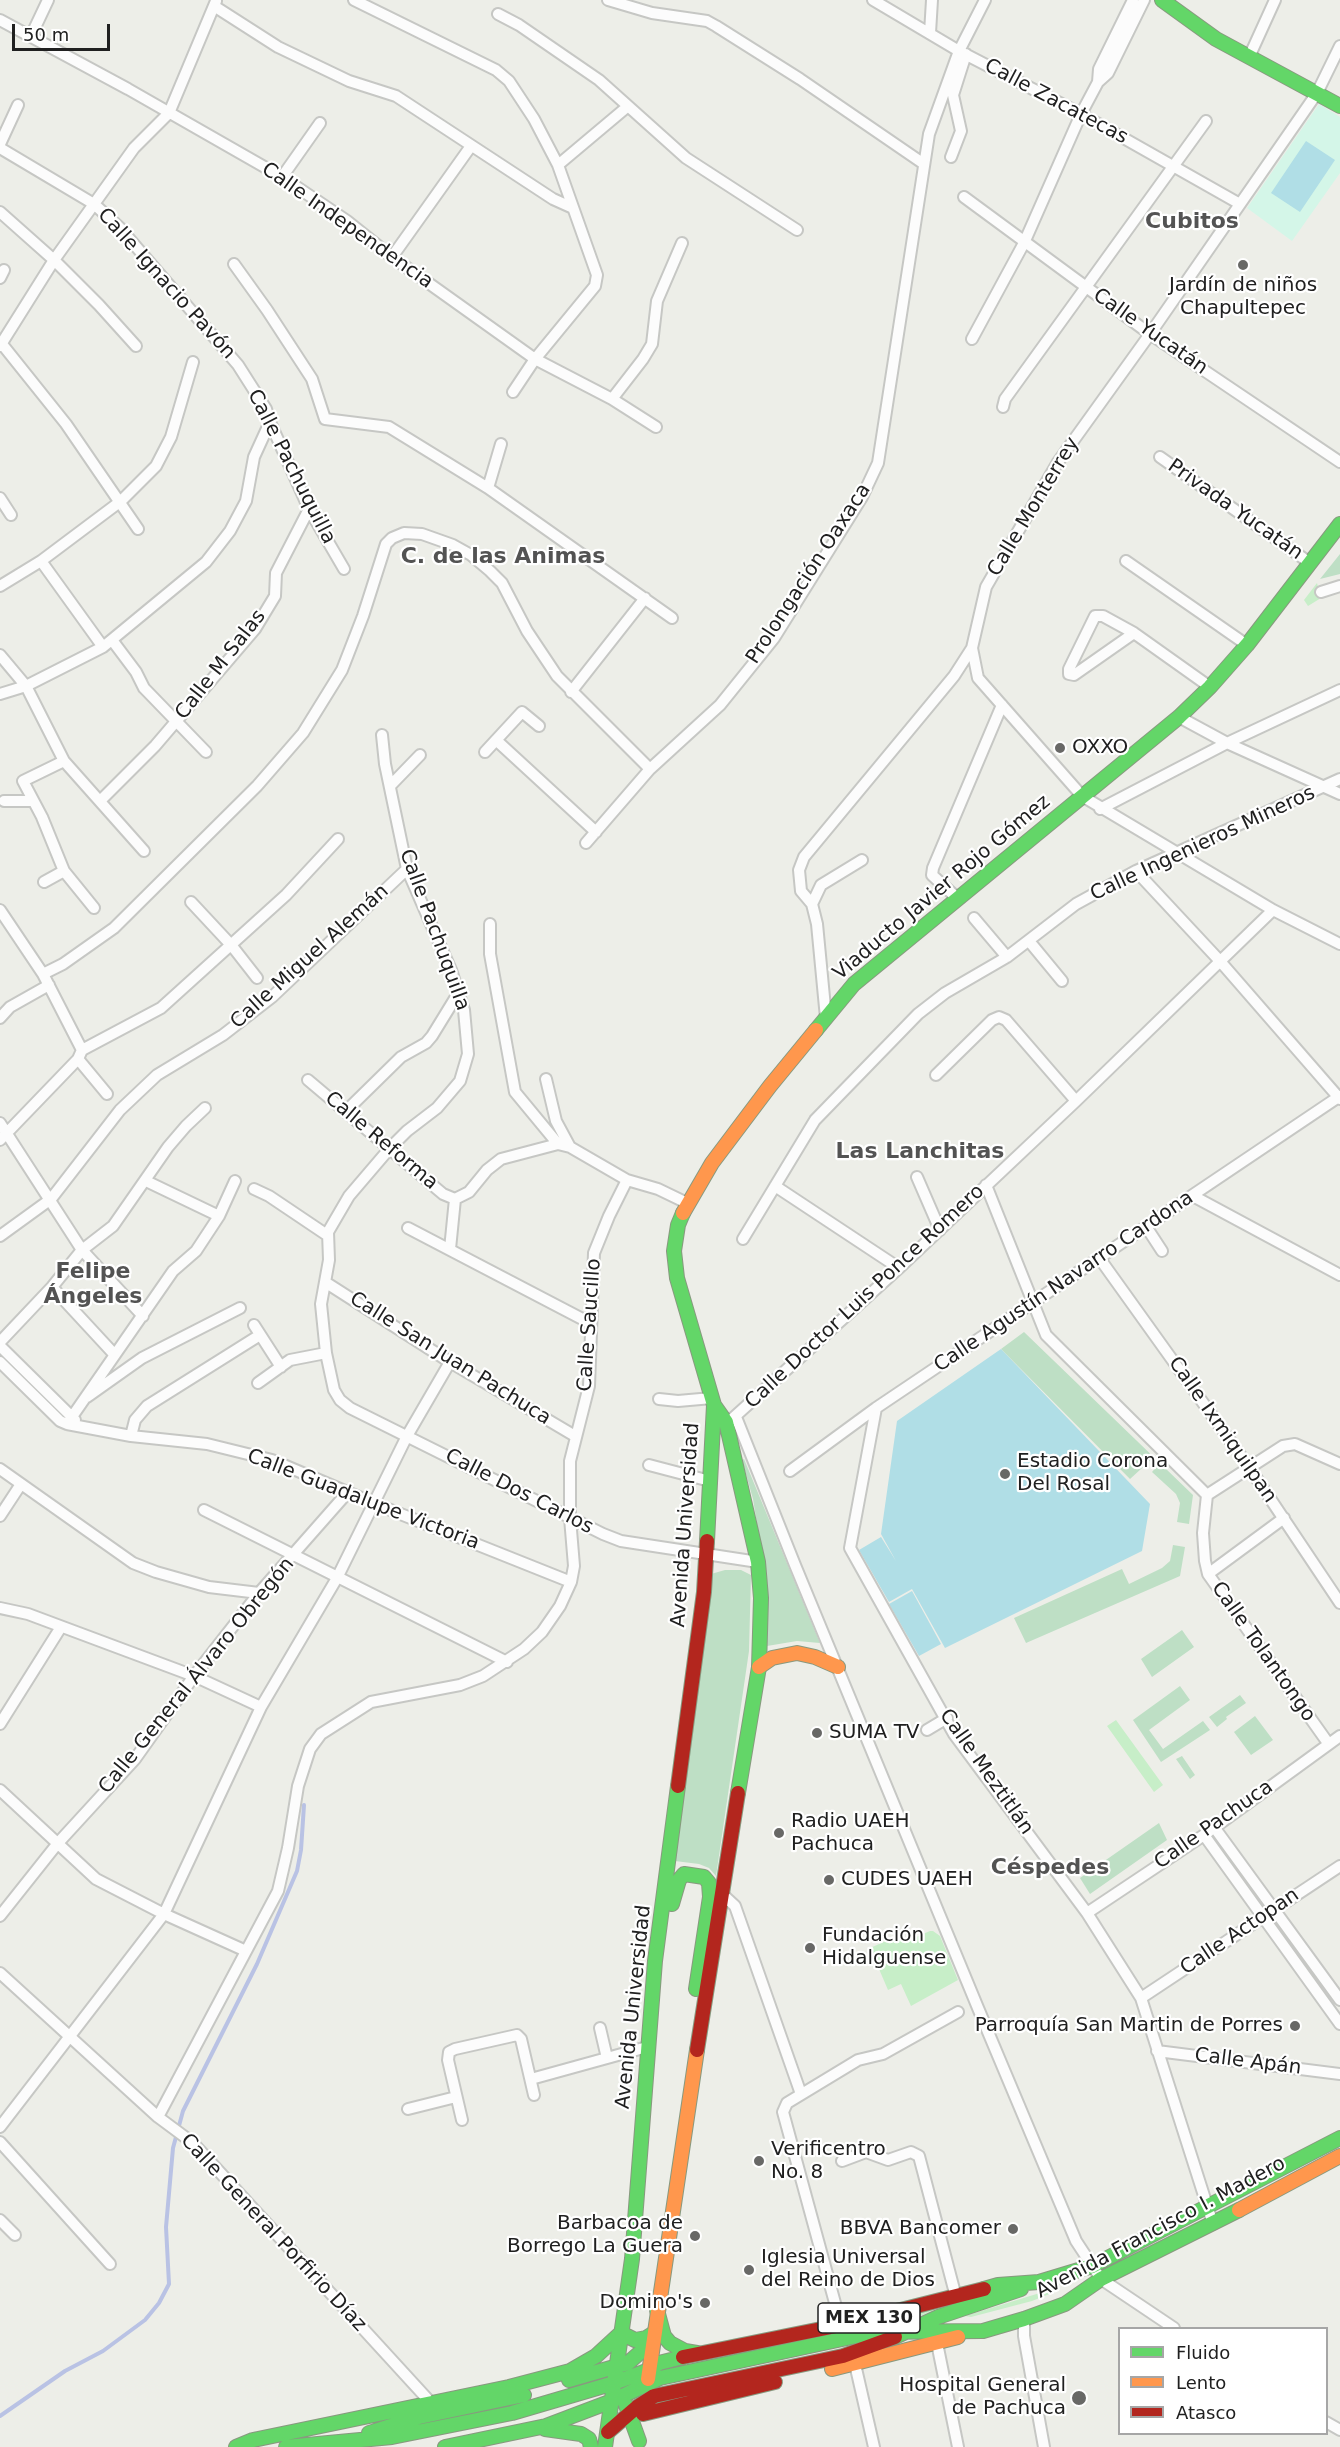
<!DOCTYPE html>
<html>
<head>
<meta charset="utf-8">
<style>
  body { margin:0 }
  #map { position:relative; width:1340px; height:2447px; overflow:hidden; background:#edeee8; font-family:"DejaVu Sans",sans-serif }
  canvas { display:block }
  .legend { position:absolute; left:1118px; top:2327px; width:210px; height:108px; box-sizing:border-box; background:#fff; border:2px solid #a6a6a6; margin:0; padding:8px 10px; list-style:none; font-size:18px; color:#202020 }
  .legend li { display:flex; align-items:center; gap:12px; height:30px }
  .legend b { width:30px; border:2px solid #a6a6a6 }
  .scale { position:absolute; left:12px; top:24px; width:98px; height:27px; box-sizing:border-box; border:3px solid #202020; border-top:0; padding-left:8px; font-size:18px; line-height:21px; white-space:nowrap; color:#202020; -webkit-text-stroke:4px #fff; paint-order:stroke }
</style>
</head>
<body>
<div id="map">
<canvas width="1340" height="2447"></canvas>
<ul class="legend">
<li><b style="height:8px;background:#63d668"></b>Fluido</li>
<li><b style="height:8px;background:#ff974d"></b>Lento</li>
<li><b style="height:8px;background:#b3261e"></b>Atasco</li>
</ul>
<div class="scale">50 m</div>
</div>
<script>
const ctx = document.querySelector('canvas').getContext('2d');
ctx.lineJoin = 'round';
function fill(path, color) {
  ctx.fillStyle = color;
  ctx.fill(path, 'evenodd');
}
function shape(rows) {
  const path = new Path2D();
  for (const r of rows) {
    path.moveTo(r[0], r[1]);
    for (let i = 2; i < r.length; i += 2) path.lineTo(r[i], r[i + 1]);
  }
  return path;
}
function strokePath(path, color, width, dash) {
  ctx.strokeStyle = color;
  ctx.lineWidth = width;
  ctx.lineCap = dash ? 'butt' : 'round';
  ctx.setLineDash(dash || []);
  ctx.stroke(path);
}
function label(font, color, halo, rows, align = 'center') {
  ctx.font = font + ' "DejaVu Sans",sans-serif';
  ctx.lineWidth = 4.5;
  ctx.setLineDash([]);
  ctx.textBaseline = 'middle';
  ctx.strokeStyle = halo;
  ctx.fillStyle = color;
  for (const [text, x, y, turn = 0] of rows) {
    ctx.save();
    ctx.translate(x, y);
    ctx.rotate((+turn || 0) * Math.PI / 180);
    ctx.textAlign = isNaN(turn) ? turn : align;
    if (halo) ctx.strokeText(text, 0, 0);
    ctx.fillText(text, 0, 0);
    ctx.restore();
  }
}
const grass = shape([
  [1317,583,1321,598,1308,606,1304,600],
  [1116,1720,1163,1785,1154,1792,1107,1726],
  [930,1931,933,1931,940,1936,958,1980,911,2006,901,1984,888,1990,870,1948,895,1937,909,1940],
  [1056,2288,1057,2291,1032,2301,971,2317,965,2316],
  [938,2308,903,2324,852,2330]
]);
const forest = shape([
  [1340,554,1340,574,1320,579],
  [1024,1332,1193,1495,1189,1524,1177,1522,1180,1503,1176,1494,1152,1472,1159,1464,1153,1458,1130,1479,1001,1349],
  [744,1459,820,1643,797,1641,767,1646,766,1581,753,1499,742,1460],
  [1173,1545,1185,1547,1180,1576,1026,1643,1014,1618,1122,1569,1129,1584,1162,1568,1170,1561],
  [725,1570,741,1570,751,1575,749,1651,716,1876,709,1868,699,1864,675,1861,711,1574],
  [1182,1630,1194,1647,1152,1677,1141,1659],
  [1180,1686,1190,1700,1149,1730,1163,1749,1203,1721,1210,1730,1161,1762,1133,1720],
  [1240,1695,1246,1703,1226,1717,1227,1719,1217,1727,1209,1717],
  [1255,1716,1273,1740,1251,1755,1234,1732],
  [1182,1756,1195,1775,1190,1779,1176,1759],
  [1159,1823,1167,1840,1090,1894,1080,1878]
]);
const park = shape([
  [1319,104,1340,117,1340,173,1292,241,1247,208]
]);
const pitch = shape([
  [1306,141,1335,160,1300,212,1271,193],
  [1001,1349,1150,1504,1142,1551,945,1648,912,1589,889,1602,859,1550,881,1537,896,1561,881,1534,897,1421],
  [912,1591,941,1644,919,1656,889,1604]
]);
const stream = shape([
  [0,2416,65,2371,103,2351,145,2320,159,2303,169,2284,166,2227,173,2148,183,2111,257,1964,297,1871,301,1850,304,1805]
]);
const street = shape([
  [354,0,496,70,509,81,534,119,558,165,597,275,595,286,535,359,513,392],
  [608,0,652,13,707,21,716,26,800,79,924,164],
  [873,0,959,51,1081,114,1240,204],
  [214,6,278,47,349,81,396,96,553,199,573,208],
  [498,14,519,25,599,80,686,158,797,230],
  [0,20,128,89,282,177,347,221,392,257,535,359,612,399,656,427],
  [930,33,932,0],
  [31,36,48,0],
  [1250,55,1275,0],
  [1098,82,1108,73,1144,0],
  [0,144,18,105],
  [0,148,94,204,120,228,238,365,266,409,270,422,309,509,344,569],
  [951,157,961,131,953,95,966,54],
  [558,165,627,107],
  [282,177,320,123],
  [964,197,1150,334,1340,462],
  [0,212,54,260,99,305,136,346],
  [392,257,471,146],
  [234,264,267,310,312,379,325,419,389,427,488,488,672,618],
  [0,278,4,270],
  [972,339,1024,243,1081,114,1098,82,1099,69,1133,0],
  [2,344,66,424,138,529],
  [0,346,54,260,134,148,169,113,216,1],
  [612,399,643,359,652,344,657,301,682,243],
  [1003,407,1005,399,1206,121],
  [1160,457,1310,563],
  [488,488,501,444],
  [0,498,11,515],
  [41,561,103,647],
  [1126,561,1247,645],
  [0,586,41,561,121,501,156,466,171,437,193,362],
  [1321,592,1340,586],
  [1134,633,1074,675,1069,674,1069,669,1095,616,1103,616,1134,633,1210,687],
  [112,640,136,672,144,688,206,752],
  [972,648,978,678,1082,796,1273,910,1340,944],
  [0,655,26,686,64,761,144,851],
  [571,692,645,598],
  [0,694,26,686,103,647,206,562,230,531,246,501,254,457,270,422],
  [1179,717,1227,743,1340,794],
  [382,735,385,764,407,869,451,970,464,1010,468,1054,460,1081,437,1108,407,1131,390,1148,349,1196,328,1232,329,1260,321,1304,326,1353,334,1390,340,1400,350,1408,603,1534,621,1541,758,1562],
  [496,740,596,832],
  [485,752,522,712,539,726],
  [64,761,23,781,42,817,64,871,94,908],
  [390,786,420,755],
  [4,801,33,801],
  [100,801,155,746,255,629,275,596,276,573,309,509],
  [1100,809,1227,743,1340,690],
  [586,843,650,769,720,705,774,638,862,497,878,463,929,134,959,51,985,0],
  [1136,871,1219,960,1340,1099],
  [44,882,64,871],
  [957,898,932,875,933,868,1002,705],
  [191,902,232,946,257,978],
  [812,904,821,885,862,860],
  [0,910,43,974,82,1050],
  [974,918,1007,957],
  [490,924,490,954,515,1092,558,1144],
  [1029,941,1062,981],
  [43,974,63,964,114,928,257,786,303,733,342,670,363,616,386,544,392,538,404,533,422,534,453,545,471,555,490,571,502,583,527,631,557,676,650,769],
  [0,1018,10,1007,49,985],
  [826,1018,817,924,812,904,801,891,799,870,804,857,954,676,972,648,986,587,1058,462,1150,334,1317,93,1340,46],
  [78,1059,107,1094],
  [936,1075,992,1020,999,1017,1006,1020,1076,1101],
  [546,1079,556,1121,570,1147],
  [308,1080,443,1194,455,1199],
  [346,1111,401,1057,426,1043,432,1036,459,992],
  [0,1123,82,1250,143,1316],
  [0,1140,78,1059,82,1050,161,1008,286,895,338,839],
  [917,1177,940,1230],
  [146,1181,219,1216],
  [986,1185,1046,1335,1207,1495],
  [775,1186,899,1268],
  [254,1189,269,1196,327,1235],
  [1193,1196,1340,1275],
  [455,1199,469,1192,487,1170,501,1159,558,1144,570,1147,627,1180,658,1189,687,1203],
  [408,1228,590,1323],
  [1147,1228,1162,1251],
  [0,1236,51,1199,120,1110,157,1075,223,1035,272,997,407,869],
  [743,1239,815,1120,918,1014,945,993,1007,957,1076,904,1136,871,1340,779],
  [450,1249,455,1199],
  [1100,1259,1249,1467,1340,1603],
  [325,1282,450,1362,575,1436],
  [52,1287,114,1354],
  [254,1325,281,1367],
  [0,1342,52,1287,82,1250,113,1226,168,1147,186,1126,205,1108],
  [0,1346,75,1420],
  [0,1362,60,1421,67,1424,131,1436,207,1444,272,1460,373,1503,571,1582],
  [258,1383,290,1360,326,1353],
  [87,1397,142,1358,240,1308],
  [659,1399,678,1401,712,1398],
  [876,1408,850,1548,954,1734,1087,1913,1141,1998,1213,2224],
  [736,1417,795,1565,978,2008,1076,2241,1101,2279,1174,2328],
  [732,1419,899,1268,1076,1101,1273,910],
  [67,1424,173,1271,196,1251,219,1216,235,1181],
  [131,1436,135,1420,147,1406,260,1335],
  [649,1465,710,1481],
  [0,1469,133,1563,156,1572,209,1587,259,1593],
  [790,1471,876,1408,1340,1096],
  [1207,1495,1203,1533,1205,1561,1208,1574,1328,1743],
  [1207,1495,1283,1446,1295,1444,1340,1464],
  [204,1510,507,1662],
  [0,1516,21,1484],
  [1208,1574,1284,1518],
  [0,1608,28,1614,194,1676,261,1707],
  [0,1724,61,1627],
  [927,1730,947,1718],
  [0,1790,96,1879,164,1914,246,1951],
  [1214,1827,1340,2000],
  [1204,1835,1340,2024],
  [722,1894,735,1906,801,2094],
  [1087,1913,1204,1835,1340,1736],
  [0,1916,58,1843,135,1759,194,1676,259,1593,348,1492],
  [0,1973,158,2117,193,2143,432,2404],
  [1141,1998,1340,1866],
  [600,2028,607,2058],
  [1157,2051,1340,2074],
  [531,2079,647,2047],
  [408,2109,456,2097],
  [158,2117,278,1891,288,1848,298,1786,310,1749,321,1734,371,1702,460,1685,483,1676,524,1649,542,1632,560,1606,571,1582,574,1566,570,1518,570,1461,589,1386,594,1253,609,1216,627,1180],
  [462,2120,448,2060,449,2052,455,2049,517,2035,521,2039,534,2095],
  [0,2127,164,1914,261,1707,337,1578,407,1436,450,1362],
  [0,2142,110,2264],
  [842,2161,866,2152,888,2160,911,2152,919,2156,956,2297],
  [0,2220,15,2235],
  [1024,2319,1024,2336,1044,2447],
  [841,2325,783,2112,787,2103,858,2060,883,2054,958,2012],
  [937,2343,958,2447],
  [855,2364,874,2447],
  [1326,2422,1340,2430]
]);
const fast = shape([
  [1162,0,1216,39,1340,106],
  [816,1030,854,984,1179,717,1210,687,1247,645,1340,524],
  [683,1213,678,1225,674,1251,677,1278,714,1405,726,1422,758,1562,761,1598,759,1667,738,1793],
  [707,1541,714,1405],
  [672,1904,679,1880,684,1874,704,1877,709,1883,710,1897,696,1989],
  [984,2289,998,2285,1039,2282,1092,2266,1340,2138],
  [657,2310,664,2336,670,2343,685,2351,697,2353],
  [621,2333,635,2340,646,2338,654,2333],
  [895,2337,938,2317,1021,2289],
  [569,2380,628,2363,652,2342],
  [626,2405,639,2441],
  [545,2429,581,2434,589,2439,591,2447],
  [369,2433,419,2417,524,2395],
  [236,2447,253,2440,509,2387,570,2371,596,2356,621,2333],
  [286,2447,392,2437,512,2413,614,2383,649,2370,659,2363,683,2357],
  [445,2447,546,2426,612,2401,660,2378,875,2332,983,2331,1024,2319,1065,2304,1101,2279,1239,2210],
  [605,2447,632,2259,655,1961,678,1786]
]);
const slow = shape([
  [683,1213,712,1163,770,1086,816,1030],
  [759,1667,772,1658,797,1653,815,1657,838,1667],
  [1239,2210,1340,2156],
  [832,2369,958,2337],
  [648,2379,697,2050]
]);
const jam = shape([
  [678,1786,704,1592,707,1541],
  [697,2050,738,1793],
  [683,2357,841,2325,984,2289],
  [643,2414,775,2382],
  [608,2432,637,2407,654,2396,843,2356,895,2337]
]);
const markers = [
  [1243,265,6,"#686866"],
  [1060,748,6,"#686866"],
  [1005,1474,6,"#686866"],
  [817,1733,6,"#686866"],
  [779,1833,6,"#686866"],
  [829,1880,6,"#686866"],
  [810,1948,6,"#686866"],
  [1295,2026,6,"#686866"],
  [759,2161,6,"#686866"],
  [1013,2229,6,"#686866"],
  [695,2236,6,"#686866"],
  [749,2270,6,"#686866"],
  [705,2303,6,"#686866"],
  [1079,2398,8,"#686866"]
];
const shields = [
  [869,2318,102]
];
const shieldNames = [
  ["MEX 130",869,2318]
];
const streetNames = [
  ["Calle Zacatecas",1056,102,28],
  ["Calle Independencia",347,226,35],
  ["Calle Ignacio Pavón",166,284,48],
  ["Calle Yucatán",1150,332,35],
  ["Calle Pachuquilla",291,467,63],
  ["Calle Monterrey",1034,507,-59],
  ["Privada Yucatán",1235,510,35],
  ["Prolongación Oaxaca",809,574,-57],
  ["Calle M Salas",221,665,-52],
  ["Calle Ingenieros Mineros",1203,844,-25],
  ["Viaducto Javier Rojo Gómez",942,888,-40],
  ["Calle Pachuquilla",434,930,70],
  ["Calle Miguel Alemán",310,957,-42],
  ["Calle Reforma",381,1141,40],
  ["Calle Agustín Navarro Cardona",1064,1282,-34],
  ["Calle Doctor Luis Ponce Romero",865,1297,-43],
  ["Calle Saucillo",590,1325,-86],
  ["Calle San Juan Pachuca",450,1359,32],
  ["Calle Ixmiquilpan",1222,1430,55],
  ["Calle Dos Carlos",519,1492,27],
  ["Calle Guadalupe Victoria",363,1500,21],
  ["Avenida Universidad",686,1525,-86],
  ["Calle Tolantongo",1263,1652,55],
  ["Calle General Álvaro Obregón",197,1676,-51],
  ["Calle Meztitlán",986,1772,55],
  ["Calle Pachuca",1214,1825,-35],
  ["Calle Actopan",1240,1932,-34],
  ["Avenida Universidad",634,2007,-84],
  ["Calle Apán",1248,2062,7],
  ["Avenida Francisco I. Madero",1161,2228,-28],
  ["Calle General Porfirio Díaz",273,2233,47]
];
const poiNames = [
  ["Jardín de niños",1243,286,"center"],
  ["Chapultepec",1243,309,"center"],
  ["OXXO",1072,748],
  ["Estadio Corona",1017,1462],
  ["Del Rosal",1017,1485],
  ["SUMA TV",829,1733],
  ["Radio UAEH",791,1822],
  ["Pachuca",791,1845],
  ["CUDES UAEH",841,1880],
  ["Fundación",822,1936],
  ["Hidalguense",822,1959],
  ["Parroquía San Martin de Porres",1283,2026,"right"],
  ["Verificentro",771,2150],
  ["No. 8",771,2173],
  ["Barbacoa de",683,2224,"right"],
  ["Borrego La Guera",683,2247,"right"],
  ["BBVA Bancomer",1001,2229,"right"],
  ["Iglesia Universal",761,2258],
  ["del Reino de Dios",761,2281],
  ["Domino's",693,2303,"right"],
  ["Hospital General",1066,2386,"right"],
  ["de Pachuca",1066,2409,"right"]
];
const quarterNames = [
  ["Cubitos",1192,222],
  ["C. de las Animas",503,557],
  ["Las Lanchitas",920,1152],
  ["Felipe",93,1272],
  ["Ángeles",93,1297],
  ["Céspedes",1050,1868]
];
fill(grass, '#c7eec8');
fill(forest, '#bedfc5');
fill(park, '#d4f6e8');
fill(pitch, '#b0dee6');
strokePath(stream, '#b9c2e4', 4);
strokePath(street, '#c6c7c4', 14);
strokePath(fast, '#88997f', 16);
strokePath(slow, '#88997f', 16);
strokePath(jam, '#88997f', 16);
strokePath(street, '#fcfcfc', 10);
strokePath(fast, '#63d668', 14);
strokePath(slow, '#ff974d', 14);
strokePath(jam, '#b3261e', 14);
for (const [x, y, r, color] of markers) {
  const dot = new Path2D();
  dot.arc(x, y, r, 0, 2 * Math.PI);
  ctx.fillStyle = color;
  ctx.fill(dot);
  strokePath(dot, '#fff', 2);
}
for (const [x, y, w] of shields) {
  const box = new Path2D();
  box.roundRect(x - w / 2, y - 15, w, 30, 4.5);
  ctx.fillStyle = '#fff';
  ctx.fill(box);
  strokePath(box, '#202020', 1.5);
}
label('bold 18px', '#202020', null, shieldNames);
label('20px', '#202020', '#fff', streetNames);
label('20px', '#202020', '#fff', poiNames, 'left');
label('bold 22px', '#535353', '#fff', quarterNames);
</script>
</body>
</html>
